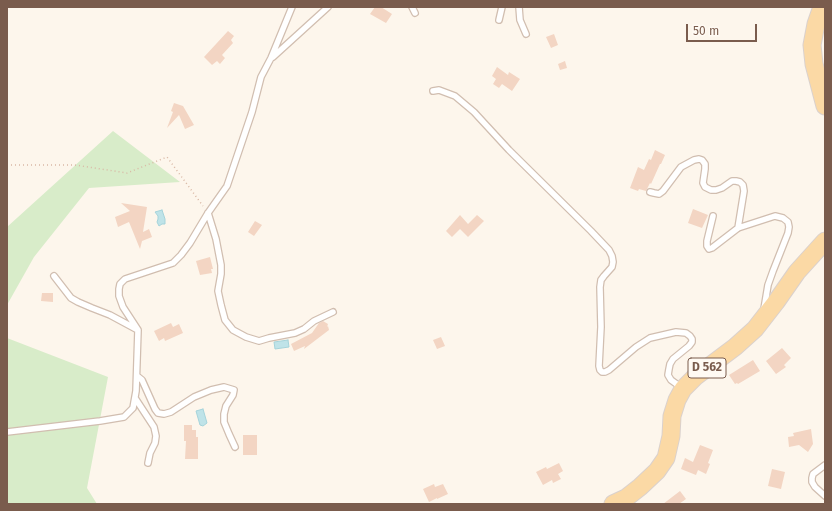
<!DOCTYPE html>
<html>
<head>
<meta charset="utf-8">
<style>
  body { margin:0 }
  #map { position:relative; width:832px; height:511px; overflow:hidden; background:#fdf6ec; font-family:"Fira Sans",sans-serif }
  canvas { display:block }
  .frame { position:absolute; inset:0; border:8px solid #7a5c4d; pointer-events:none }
  .scale { position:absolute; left:686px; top:24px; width:71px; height:18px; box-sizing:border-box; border:2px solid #7a5c4d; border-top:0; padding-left:5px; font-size:12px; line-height:14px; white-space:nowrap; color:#7a5c4d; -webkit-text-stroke:3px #fffaf3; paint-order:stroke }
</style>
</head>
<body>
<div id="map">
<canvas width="832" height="511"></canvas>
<div class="frame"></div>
<div class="scale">50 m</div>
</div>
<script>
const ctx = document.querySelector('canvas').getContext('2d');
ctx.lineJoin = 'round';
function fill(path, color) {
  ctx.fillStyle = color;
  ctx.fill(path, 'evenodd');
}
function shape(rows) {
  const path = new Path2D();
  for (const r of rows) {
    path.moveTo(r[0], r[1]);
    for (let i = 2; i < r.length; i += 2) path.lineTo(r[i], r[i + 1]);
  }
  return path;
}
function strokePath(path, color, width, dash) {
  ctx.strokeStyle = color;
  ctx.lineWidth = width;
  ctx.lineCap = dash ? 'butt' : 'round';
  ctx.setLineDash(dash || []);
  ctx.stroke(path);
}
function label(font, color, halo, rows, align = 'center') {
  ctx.font = font + ' "Fira Sans",sans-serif';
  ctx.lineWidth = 4;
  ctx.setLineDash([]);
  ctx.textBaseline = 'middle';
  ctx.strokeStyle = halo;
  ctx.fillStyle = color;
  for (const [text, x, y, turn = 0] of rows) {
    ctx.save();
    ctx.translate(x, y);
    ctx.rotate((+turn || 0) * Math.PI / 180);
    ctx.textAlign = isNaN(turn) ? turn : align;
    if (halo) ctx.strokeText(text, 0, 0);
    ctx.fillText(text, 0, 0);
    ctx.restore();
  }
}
const green = shape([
  [113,131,180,182,89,188,34,257,7,305,7,227],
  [7,338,108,377,87,488,97,504,7,504]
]);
const water = shape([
  [162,210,165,219,165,224,162,224,159,226,157,222,158,219,158,216,155,212,162,210],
  [288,340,289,347,275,349,274,342,288,340],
  [203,409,207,423,203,426,200,425,196,411,203,409]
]);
const building = shape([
  [375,7,381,7,392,14,386,23,370,14],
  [228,31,234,36,231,40,233,43,222,55,225,58,220,64,217,61,212,65,204,57],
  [554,34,558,45,551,48,546,37],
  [565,61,567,68,560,70,558,64],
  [497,67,508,75,509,72,520,79,512,91,502,84,499,88,493,84,496,79,492,76],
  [174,103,183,106,194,125,185,129,179,115,167,128,173,112,171,111],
  [655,150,665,155,661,164,660,164,651,184,650,183,646,191,639,189,638,191,630,188,638,167,644,170,649,159,651,160],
  [121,203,147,207,143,232,149,229,152,237,142,241,140,249,129,222,118,227,115,217,130,211],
  [693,209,708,215,702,228,688,223],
  [460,215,468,224,477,215,484,221,468,237,460,229,452,237,446,231],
  [255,221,262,225,254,236,248,232],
  [210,257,213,269,211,269,212,273,200,275,196,261],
  [42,293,53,293,53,302,41,301],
  [323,321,328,324,327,327,328,326,329,330,304,349,305,346,294,351,291,344,312,333,319,323],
  [171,323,173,327,179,324,183,333,165,341,164,338,159,341,154,331],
  [441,337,445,346,437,349,433,340],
  [782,348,791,358,784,365,786,367,776,374,766,361],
  [753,360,760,371,738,384,737,383,735,384,729,375],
  [184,425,192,425,192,430,196,430,196,437,198,437,198,459,185,459,186,441,184,441],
  [811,429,813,444,808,452,799,445,789,447,788,437,794,436,793,433],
  [243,435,257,435,257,455,243,455],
  [700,445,713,450,708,463,710,464,706,474,698,470,696,475,681,469,685,458,693,462],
  [559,463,563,471,558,474,561,479,553,483,552,480,543,485,536,472,546,467,547,469],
  [772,469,785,472,781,489,768,486],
  [434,484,435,487,443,484,448,494,437,499,437,498,429,502,423,489],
  [680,491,686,499,679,504,663,504]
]);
const path = shape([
  [7,165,75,165,127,173,167,157,203,206]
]);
const service = shape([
  [412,7,415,13],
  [519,7,520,20,526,34],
  [499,20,502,7],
  [273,57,328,7],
  [433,91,439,90,455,96,474,112,509,150,591,231,609,250,612,256,613,262,612,267,604,276,601,280,600,287,601,327,599,366,600,370,602,372,605,372,609,370,636,347,650,338,676,332,686,333,690,336,692,339,692,342,689,346,673,359,670,364,669,369,668,375,671,380,682,388],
  [650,192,654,193,659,194,663,191,681,167,694,160,699,159,702,160,705,164,705,169,703,183,705,187,711,190,716,190,722,188,732,181,736,181,740,182,743,185,744,191,738,228],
  [208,213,216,239,221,265,221,274,218,291,221,305,225,320,233,330,246,337,259,341,269,338,295,333,304,329,314,321,333,312],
  [713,216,707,241,707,246,709,249,712,248,738,228,775,216,783,218,788,222,789,227,788,233,773,271,768,285,764,309],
  [54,276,71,298,78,302,92,308,110,315,136,329],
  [137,376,142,380,155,409,158,413,164,414,171,412,194,397,211,390,224,387,234,390,233,395,226,406,224,414,224,422,229,434,235,447],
  [135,398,154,427,156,436,155,443,150,453,148,463],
  [7,432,100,421,124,417,133,408,136,391,138,330,123,307,119,296,119,289,120,284,125,279,173,263,181,255,190,243,208,213,227,186,252,112,261,77,271,58,292,7],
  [825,465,813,474,812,478,812,482,815,487,825,496]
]);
const primary = shape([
  [822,7,816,24,812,45,814,64,825,106],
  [613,504,626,498,640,487,657,471,666,458,671,436,672,416,677,400,683,389,695,377,735,347,755,329,776,302,797,272,825,241]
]);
const shields = [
  [707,368,38]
];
const shieldNames = [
  ["D 562",707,368]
];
fill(green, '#d8ecc9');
fill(water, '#bfe3e8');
strokePath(water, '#a5d3da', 1);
fill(building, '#f3d5c3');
strokePath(service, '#d1beb0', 8);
strokePath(primary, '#dad1cd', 19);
strokePath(path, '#d9b8a5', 1.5, [1, 3]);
strokePath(service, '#fff', 5.5);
strokePath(primary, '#fbd9a5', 17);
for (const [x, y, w] of shields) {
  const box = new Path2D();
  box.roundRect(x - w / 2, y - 10, w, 20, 3);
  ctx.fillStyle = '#fffaf3';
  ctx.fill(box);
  strokePath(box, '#7a5c4d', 1);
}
label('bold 12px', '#7a5c4d', null, shieldNames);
</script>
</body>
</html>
